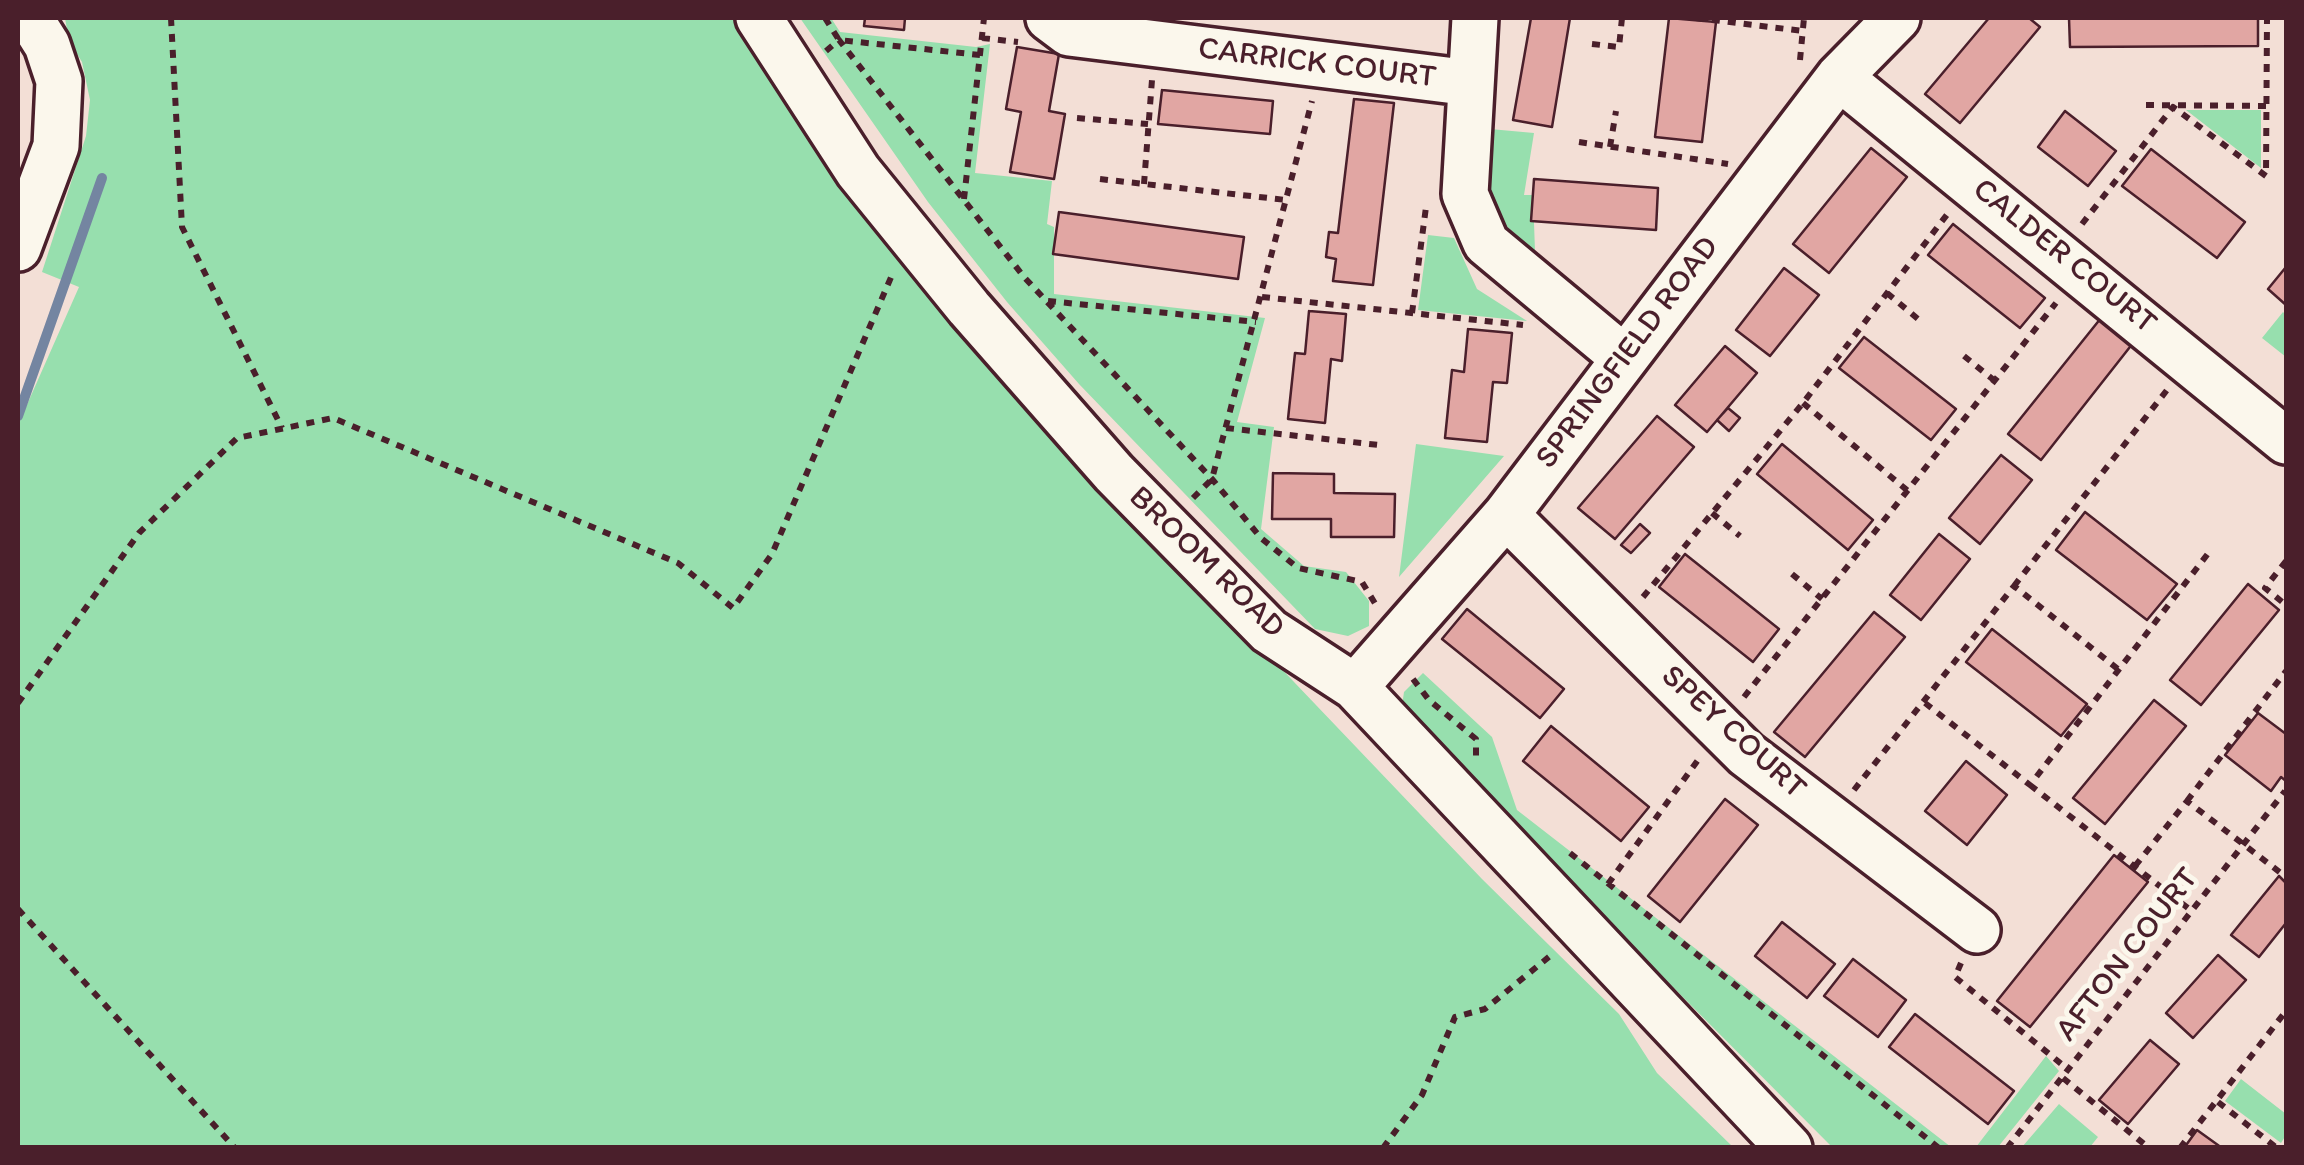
<!DOCTYPE html>
<html>
<head>
<meta charset="utf-8">
<style>
  body { margin:0 }
  #map { position:relative; width:2304px; height:1165px; overflow:hidden; background:#f3dfd6; font-family:Itim,sans-serif }
  canvas { display:block }
  .frame { position:absolute; inset:0; border:20px solid #4a1f2b; pointer-events:none }
</style>
</head>
<body>
<div id="map">
<canvas width="2304" height="1165"></canvas>
<div class="frame"></div>
</div>
<script>
const ctx = document.querySelector('canvas').getContext('2d');
ctx.lineJoin = 'round';
function fill(path, color) {
  ctx.fillStyle = color;
  ctx.fill(path, 'evenodd');
}
function shape(rows) {
  const path = new Path2D();
  for (const r of rows) {
    path.moveTo(r[0], r[1]);
    for (let i = 2; i < r.length; i += 2) path.lineTo(r[i], r[i + 1]);
  }
  return path;
}
function strokePath(path, color, width, dash) {
  ctx.strokeStyle = color;
  ctx.lineWidth = width;
  ctx.lineCap = dash ? 'butt' : 'round';
  ctx.setLineDash(dash || []);
  ctx.stroke(path);
}
function label(font, color, halo, rows, align = 'center') {
  ctx.font = font + ' Itim,sans-serif';
  ctx.lineWidth = 10;
  ctx.setLineDash([]);
  ctx.textBaseline = 'middle';
  ctx.strokeStyle = halo;
  ctx.fillStyle = color;
  for (const [text, x, y, turn = 0] of rows) {
    ctx.save();
    ctx.translate(x, y);
    ctx.rotate((+turn || 0) * Math.PI / 180);
    ctx.textAlign = isNaN(turn) ? turn : align;
    if (halo) ctx.strokeText(text, 0, 0);
    ctx.fillText(text, 0, 0);
    ctx.restore();
  }
}
const green = shape([
  [65,18,737,18,941,312,1482,879,1619,1014,1657,1073,1733,1147,18,1148,18,425,79,287,42,272,86,136,90,100,82,62,69,41],
  [800,18,831,18,840,32,976,47,990,44,975,173,1052,181,1047,224,1054,227,1054,294,1265,318,1237,422,1274,427,1261,529,1304,566,1346,572,1369,601,1369,626,1348,636,1315,629,1079,384,1007,302,928,202],
  [2186,110,2261,110,2261,168],
  [1490,129,1534,133,1524,195,1533,195,1535,251,1505,225,1486,196],
  [1428,235,1454,238,1477,289,1527,321,1418,310],
  [2283,312,2286,315,2286,357,2262,338],
  [1416,444,1504,456,1399,577],
  [1423,673,1492,737,1517,810,1951,1147,1832,1147,1417,730,1402,706,1404,692],
  [2046,1056,2059,1071,1998,1147,1976,1147],
  [2241,1079,2286,1114,2286,1135,2281,1143,2225,1101],
  [2059,1104,2098,1137,2090,1147,2022,1147]
]);
const stream = shape([
  [18,416,102,178]
]);
const building = shape([
  [865,18,905,18,904,30,864,26,865,18],
  [1531,18,1570,18,1552,127,1513,120,1531,18],
  [1669,18,1716,22,1702,142,1655,137,1669,18],
  [1989,18,2029,18,2040,27,1960,123,1925,94,1989,18],
  [2069,18,2258,18,2258,46,2070,47,2069,18],
  [1017,47,1059,54,1049,111,1065,114,1054,179,1010,172,1021,112,1006,109,1017,47],
  [1162,90,1273,101,1270,134,1158,124,1162,90],
  [1354,99,1394,103,1373,285,1333,281,1336,259,1326,257,1329,232,1338,233,1354,99],
  [2065,111,2116,151,2088,186,2038,147,2065,111],
  [1871,148,1907,177,1829,273,1793,244,1871,148],
  [2151,149,2245,222,2217,258,2122,186,2151,149],
  [1534,179,1658,188,1656,230,1531,221,1534,179],
  [1059,212,1244,237,1238,279,1053,254,1059,212],
  [1953,224,2045,298,2020,328,1928,255,1953,224],
  [2286,267,2286,305,2268,289,2286,267],
  [1784,268,1819,295,1770,356,1736,330,1784,268],
  [1309,311,1346,314,1342,361,1331,359,1325,423,1288,419,1295,353,1305,354,1309,311],
  [2105,313,2137,338,2041,460,2008,434,2105,313],
  [1468,329,1512,333,1507,383,1493,382,1487,442,1445,438,1452,370,1464,372,1468,329],
  [1864,337,1956,409,1931,440,1839,368,1864,337],
  [1725,346,1757,373,1707,432,1675,405,1725,346],
  [1728,408,1740,418,1729,431,1717,420,1728,408],
  [1657,416,1694,447,1615,539,1578,508,1657,416],
  [1782,444,1873,520,1848,550,1757,474,1782,444],
  [2001,455,2032,480,1980,544,1949,518,2001,455],
  [1273,473,1334,474,1334,493,1395,494,1394,537,1331,537,1331,519,1272,519,1273,473],
  [2085,512,2177,584,2147,620,2056,550,2085,512],
  [1640,524,1650,533,1631,553,1621,545,1640,524],
  [1939,534,1970,559,1921,620,1890,595,1939,534],
  [1685,554,1779,629,1753,662,1659,587,1685,554],
  [2248,584,2279,610,2201,705,2170,680,2248,584],
  [1467,609,1564,689,1540,718,1442,639,1467,609],
  [1874,612,1905,637,1805,757,1774,732,1874,612],
  [1992,629,2087,704,2061,736,1966,662,1992,629],
  [2154,700,2186,726,2105,824,2073,798,2154,700],
  [2258,713,2286,734,2286,781,2281,777,2271,791,2225,755,2258,713],
  [1551,726,1649,807,1621,841,1523,761,1551,726],
  [1966,761,2007,795,1967,845,1925,811,1966,761],
  [1725,799,1758,825,1680,922,1648,896,1725,799],
  [2114,855,2148,882,2030,1027,1997,1001,2114,855],
  [2279,876,2286,883,2286,923,2259,957,2231,935,2279,876],
  [1782,922,1835,964,1807,998,1755,956,1782,922],
  [2218,955,2246,980,2193,1038,2166,1013,2218,955],
  [1853,959,1906,1000,1878,1037,1824,996,1853,959],
  [1915,1014,2014,1091,1988,1124,1889,1047,1915,1014],
  [2150,1040,2179,1064,2128,1124,2099,1100,2150,1040],
  [2197,1130,2222,1148,2184,1148,2197,1130]
]);
const path = shape([
  [171,18,182,227,282,428],
  [825,18,839,40,980,55],
  [1696,18,1803,31],
  [982,38,1018,42],
  [1592,44,1619,47,1622,18],
  [826,51,839,40,1024,277,1212,479,1261,538,1298,568,1362,582,1376,605],
  [1800,60,1804,18],
  [2146,105,2266,106],
  [1077,118,1148,124],
  [1579,142,1728,164],
  [1610,147,1616,111],
  [1100,179,1286,200],
  [1144,184,1152,80],
  [964,199,984,18],
  [2082,224,2173,107,2266,176,2267,18],
  [1887,293,1918,319],
  [1262,297,1523,325],
  [1048,301,1256,322],
  [1412,313,1426,207],
  [1964,356,1995,381],
  [1803,403,1908,491],
  [1226,428,1379,445],
  [1193,498,1212,479,1312,101],
  [1712,513,1740,536],
  [2286,561,2265,588,2286,605],
  [1792,574,1822,599],
  [2014,586,2167,390],
  [1643,597,1803,403,1949,212],
  [1413,679,1429,700,1476,739,1476,759],
  [1744,697,2056,303],
  [18,703,139,533,237,438,333,418,678,563,733,608,772,554,892,275],
  [1925,703,2030,785,2210,551],
  [2030,785,2193,912],
  [1854,790,2014,586,2119,670],
  [2187,801,2286,671],
  [1570,853,1939,1148],
  [2135,866,2187,801,2286,877],
  [1608,884,1698,760],
  [18,909,235,1148],
  [1961,963,1955,977,2070,1071],
  [2063,1078,2149,1148],
  [2218,1102,2277,1148],
  [1383,1148,1422,1095,1455,1017,1485,1009,1555,952],
  [2007,1148,2285,791],
  [2180,1148,2286,1011]
]);
const minor = shape([
  [759,18,858,171,969,308,1114,473,1269,631,1355,687,1789,1148],
  [1049,18,1069,33,1471,83],
  [1475,18,1465,194,1486,243,1623,357],
  [1839,77,2286,441],
  [18,248,56,146,59,81,47,45,30,18],
  [1506,515,1746,754,1977,930],
  [1355,687,1506,515,1839,77,1897,18]
]);
const streetNames = [
  ["CARRICK COURT",1317,64,7],
  ["CALDER COURT",2064,257,39],
  ["SPRINGFIELD ROAD",1628,353,-53],
  ["BROOM ROAD",1206,563,44],
  ["SPEY COURT",1733,733,42],
  ["AFTON COURT",2128,955,-52]
];
fill(green, '#97dfae');
strokePath(stream, '#7485a1', 10);
fill(building, '#e1a6a3');
strokePath(building, '#4a1f2b', 2.5);
strokePath(minor, '#4a1f2b', 52);
strokePath(path, '#4a1f2b', 6, [8, 8]);
strokePath(minor, '#fbf7ec', 45);
label('32px', '#4a1f2b', '#fbf7ec', streetNames);
</script>
</body>
</html>
